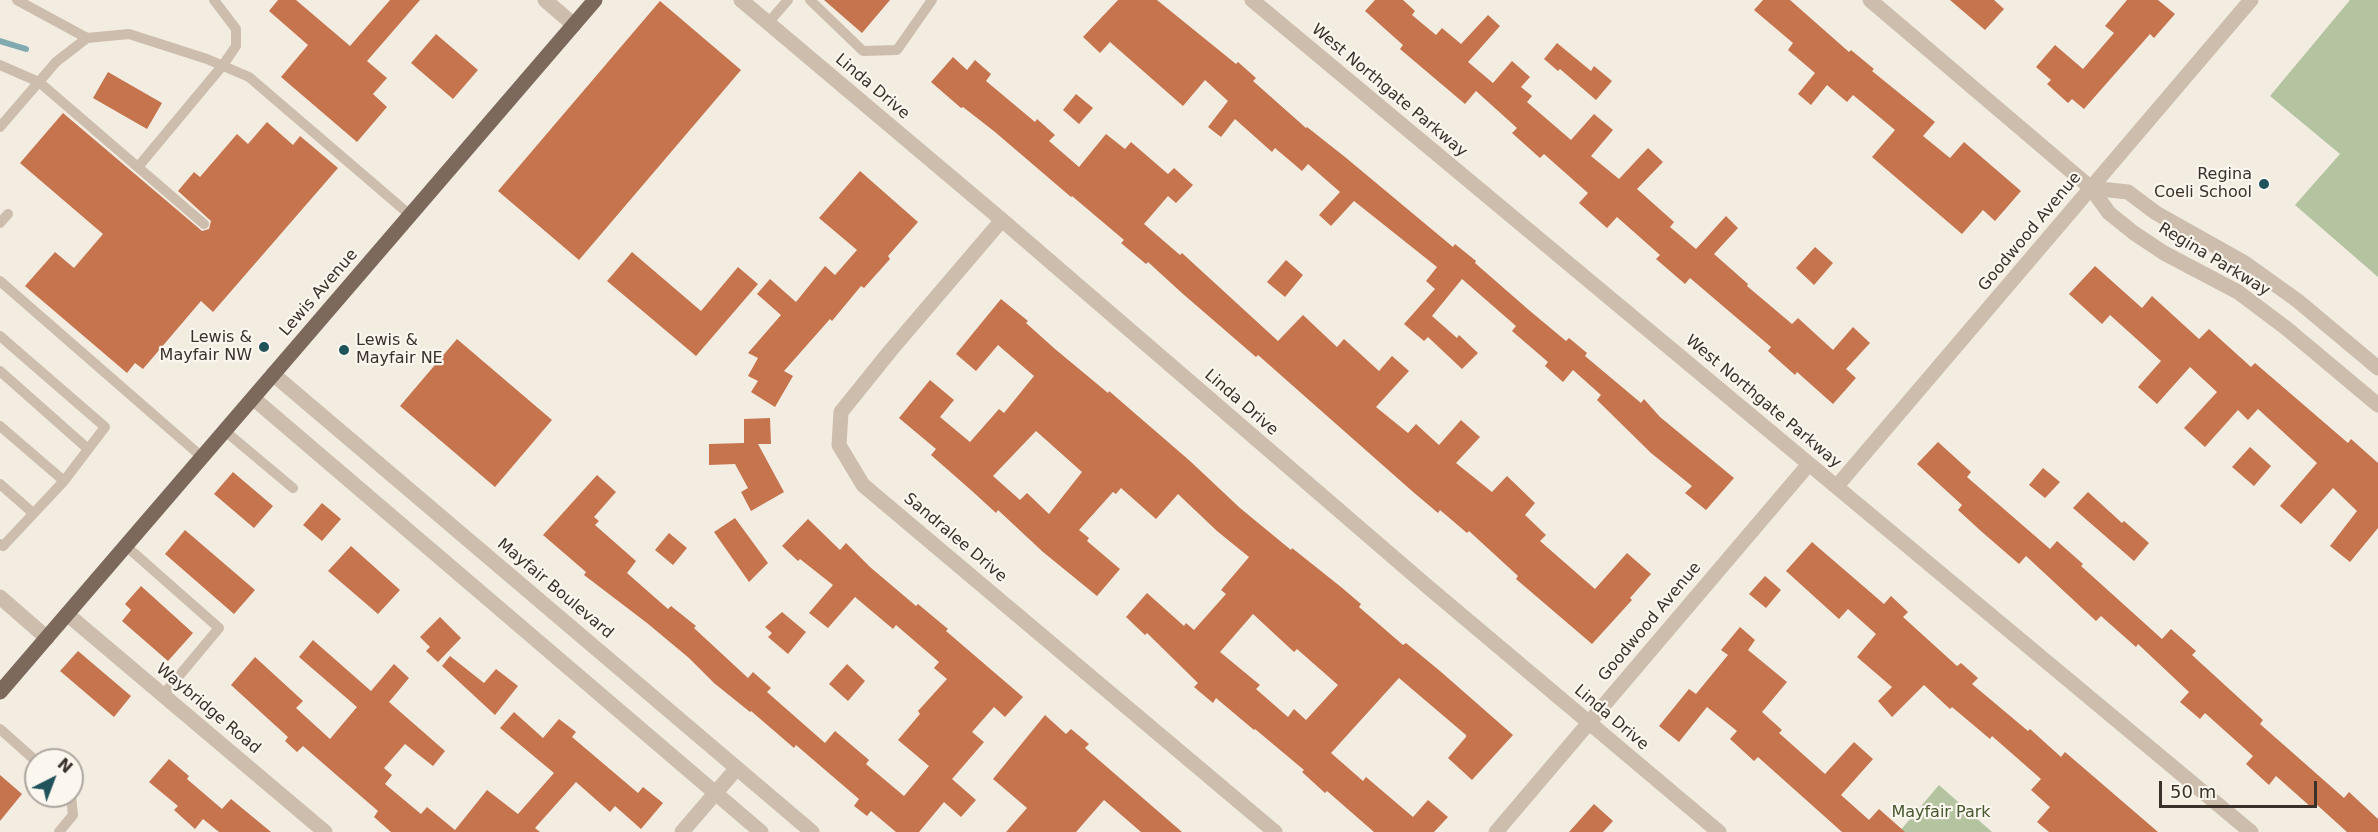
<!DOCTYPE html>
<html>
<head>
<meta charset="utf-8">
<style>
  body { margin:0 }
  #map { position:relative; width:2378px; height:832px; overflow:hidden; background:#f3ece1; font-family:"DejaVu Sans",sans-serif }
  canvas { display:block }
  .north { position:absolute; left:24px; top:748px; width:60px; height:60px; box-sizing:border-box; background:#fbf6ee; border:2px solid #aea7a0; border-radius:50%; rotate:42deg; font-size:16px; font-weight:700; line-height:24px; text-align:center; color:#3a312b }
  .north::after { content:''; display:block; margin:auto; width:21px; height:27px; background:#20535c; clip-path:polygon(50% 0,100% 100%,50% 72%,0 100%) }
  .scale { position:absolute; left:2159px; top:781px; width:158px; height:27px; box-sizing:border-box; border:3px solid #3a312b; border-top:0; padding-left:8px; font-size:18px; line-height:21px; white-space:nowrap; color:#3a312b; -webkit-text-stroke:4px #fbf6ee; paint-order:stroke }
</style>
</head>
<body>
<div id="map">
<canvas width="2378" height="832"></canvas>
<div class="north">N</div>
<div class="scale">50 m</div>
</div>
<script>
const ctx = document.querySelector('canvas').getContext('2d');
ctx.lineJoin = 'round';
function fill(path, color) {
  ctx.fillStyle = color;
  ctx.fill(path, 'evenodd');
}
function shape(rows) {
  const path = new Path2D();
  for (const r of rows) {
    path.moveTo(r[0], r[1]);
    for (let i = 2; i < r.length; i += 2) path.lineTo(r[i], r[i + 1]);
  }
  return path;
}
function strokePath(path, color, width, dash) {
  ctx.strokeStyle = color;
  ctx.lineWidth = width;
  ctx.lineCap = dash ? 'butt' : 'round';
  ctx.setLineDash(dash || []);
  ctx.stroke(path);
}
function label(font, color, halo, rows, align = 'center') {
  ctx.font = font + ' "DejaVu Sans",sans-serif';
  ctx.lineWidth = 4.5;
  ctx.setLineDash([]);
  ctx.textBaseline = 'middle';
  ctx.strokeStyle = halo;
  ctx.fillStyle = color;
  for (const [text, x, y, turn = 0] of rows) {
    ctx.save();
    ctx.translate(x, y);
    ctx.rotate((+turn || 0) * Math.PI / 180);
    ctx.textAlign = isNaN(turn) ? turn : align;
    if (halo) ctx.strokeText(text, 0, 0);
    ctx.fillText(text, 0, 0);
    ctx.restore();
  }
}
const green = shape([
  [2350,0,2378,0,2378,277,2295,205,2340,154,2270,96],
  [1939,785,1992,832,1899,832]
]);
const stream = shape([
  [0,41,26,49]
]);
const building = shape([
  [278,0,296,0,350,46,390,0,420,0,367,61,387,78,373,94,387,107,357,142,281,77,308,45,269,11],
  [824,0,890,0,862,33],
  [1118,0,1157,0,1236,64,1238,62,1256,78,1253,81,1306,128,1307,127,1345,157,1453,247,1455,244,1476,261,1475,263,1530,311,1566,341,1569,338,1587,353,1585,356,1641,403,1644,399,1660,417,1734,478,1706,510,1685,493,1692,486,1651,453,1597,400,1601,395,1573,370,1563,382,1545,366,1548,362,1512,331,1516,326,1462,279,1432,316,1457,338,1459,335,1478,353,1462,369,1428,337,1424,341,1404,324,1435,289,1426,281,1437,267,1354,201,1331,226,1319,215,1340,192,1308,164,1302,171,1275,148,1272,152,1235,119,1221,137,1208,127,1228,101,1205,80,1183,106,1110,42,1100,53,1083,37],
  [1375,0,1403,0,1415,11,1412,15,1436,35,1442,28,1461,44,1488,15,1500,26,1468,62,1493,83,1512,61,1530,77,1521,87,1532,96,1527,102,1571,140,1594,114,1613,130,1591,156,1619,179,1648,148,1663,162,1637,189,1674,222,1670,227,1696,249,1726,216,1738,228,1714,254,1748,284,1747,286,1792,324,1798,318,1833,350,1853,327,1870,343,1846,369,1856,378,1833,404,1797,372,1795,375,1768,351,1771,347,1690,278,1685,284,1656,259,1660,255,1617,217,1607,228,1579,203,1588,193,1544,154,1540,158,1512,133,1517,128,1476,91,1465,104,1400,49,1403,45,1365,11],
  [1763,0,1790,0,1849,52,1851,50,1874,69,1872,71,1935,122,1923,136,1950,158,1964,142,2021,191,1995,221,1983,210,1962,234,1872,157,1895,130,1853,95,1847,102,1827,85,1811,105,1798,94,1815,73,1788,50,1793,43,1754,10],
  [1950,0,1994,0,2004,9,1985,30],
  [2127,0,2158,0,2175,14,2154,38,2150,34,2084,109,2072,99,2068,103,2047,84,2051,80,2036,67,2055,45,2083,69,2114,33,2105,26],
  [660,1,741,70,579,260,498,191],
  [436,34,478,70,453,99,411,63],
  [1557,43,1591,71,1594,66,1612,81,1596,100,1560,69,1558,71,1544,59],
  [953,57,967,70,975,60,991,74,986,81,1035,122,1037,119,1055,135,1049,141,1079,167,1106,134,1125,149,1131,142,1168,174,1174,168,1193,185,1176,203,1168,196,1144,224,1180,255,1182,253,1278,341,1303,315,1337,347,1344,339,1379,371,1392,356,1409,371,1376,407,1408,433,1416,424,1439,445,1461,420,1480,437,1456,463,1492,492,1507,476,1535,503,1525,515,1546,535,1540,541,1595,589,1627,553,1651,574,1630,598,1632,600,1592,644,1516,579,1518,576,1469,531,1467,533,1440,510,1438,513,1412,491,1258,355,1256,357,1183,294,1148,262,1146,264,1121,243,1124,240,1072,196,1071,197,995,132,963,107,961,108,931,82],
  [108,72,162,103,147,129,93,98],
  [1076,94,1093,108,1079,124,1063,110],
  [63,113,202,231,209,229,211,221,178,191,194,172,200,177,237,134,248,144,267,122,293,145,300,136,338,168,213,312,201,301,143,369,135,363,127,373,25,286,55,252,74,268,103,234,20,163],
  [860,171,918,222,888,256,890,259,864,288,861,286,832,321,830,319,784,371,793,376,775,407,751,392,758,381,748,376,758,358,748,353,781,315,757,294,770,279,796,302,825,266,835,275,857,250,819,218],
  [1815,247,1833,263,1814,285,1796,268],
  [632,252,701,311,738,267,758,284,696,356,607,281],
  [1286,260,1303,275,1285,297,1267,282],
  [2095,266,2142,308,2152,296,2199,339,2209,329,2251,367,2255,363,2348,443,2351,439,2378,463,2378,528,2350,562,2330,546,2357,511,2333,488,2301,524,2280,506,2317,463,2258,409,2248,420,2238,410,2205,447,2184,428,2217,392,2190,367,2157,404,2138,387,2161,361,2110,315,2102,324,2069,294],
  [1001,299,1028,321,1026,323,1055,349,1108,393,1109,391,1190,461,1240,508,1291,550,1292,548,1341,587,1361,604,1359,607,1403,645,1406,643,1440,671,1513,735,1472,780,1448,758,1466,737,1466,735,1399,678,1331,753,1363,781,1366,777,1413,817,1428,800,1448,817,1434,832,1374,832,1327,791,1325,793,1302,772,1304,770,1255,729,1254,730,1216,698,1213,703,1194,687,1198,683,1147,633,1145,635,1126,617,1147,593,1184,626,1186,623,1194,630,1226,594,1221,590,1249,557,1217,531,1178,494,1156,519,1121,488,1116,494,1113,492,1079,530,1089,538,1087,541,1120,569,1097,596,1043,552,998,510,996,513,972,491,931,455,936,449,899,418,930,380,954,400,940,417,970,442,999,409,1004,413,1034,376,998,345,976,371,956,354],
  [1036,431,1082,472,1049,514,1027,493,1020,500,993,476],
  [1253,614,1294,652,1297,649,1338,685,1306,720,1294,709,1288,717,1256,689,1260,685,1220,652],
  [457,339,552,420,495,487,400,406],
  [770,418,771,444,758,444,784,492,751,511,741,492,748,488,735,464,709,465,709,444,744,443,744,419],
  [1938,442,1971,472,1967,477,2050,549,2057,541,2083,564,2081,566,2162,639,2171,629,2196,651,2192,655,2263,720,2260,724,2344,798,2349,792,2378,819,2378,832,2347,832,2316,804,2312,808,2276,776,2269,785,2246,764,2253,756,2205,713,2200,719,2180,702,2189,692,2138,644,2136,647,2101,616,2096,621,2026,556,2019,564,1982,532,1958,510,1962,505,1917,464],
  [2250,447,2271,466,2254,486,2232,467],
  [2043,468,2060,482,2045,498,2029,485],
  [233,472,273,506,254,528,214,494],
  [597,475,616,492,594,517,599,521,595,525,636,561,627,573,668,609,671,606,696,626,694,628,748,678,753,672,771,688,767,692,825,743,835,731,869,760,866,764,904,796,929,766,898,740,920,714,918,711,947,679,934,668,939,662,896,625,893,629,855,597,828,628,809,613,833,585,800,559,798,561,782,546,808,519,840,550,846,543,870,567,916,606,918,604,948,629,946,631,1023,697,1005,717,994,707,972,732,984,742,952,779,976,800,961,817,944,802,919,832,896,832,871,811,867,816,854,806,859,799,796,745,794,748,751,711,750,712,714,683,689,658,647,623,584,575,586,572,543,535],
  [2088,492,2122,523,2124,521,2149,543,2134,561,2073,508],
  [322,503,341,519,322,541,303,525],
  [735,518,768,563,749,582,714,532],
  [185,530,255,590,234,614,165,554],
  [669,533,687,548,673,565,655,550],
  [1812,542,1884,604,1891,596,1908,612,1903,617,1957,666,1961,663,1978,678,1972,684,2028,731,2030,729,2061,757,2065,752,2158,832,2049,832,2037,822,2050,807,2031,790,2041,779,1992,736,1990,739,1952,707,1950,709,1924,685,1892,717,1878,701,1892,687,1857,657,1876,634,1848,609,1839,619,1786,571],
  [351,546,400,590,378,614,328,571],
  [1765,576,1781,590,1766,608,1749,594],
  [141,586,193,633,168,661,122,621,131,610,125,604],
  [782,612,806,632,788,654,768,637,772,633,765,627],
  [440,617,461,638,438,662,426,651,430,647,420,637],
  [1740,627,1755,640,1748,650,1787,682,1762,712,1782,730,1779,733,1825,774,1854,742,1873,759,1841,795,1869,820,1879,809,1905,832,1842,832,1758,757,1754,761,1730,739,1737,731,1707,707,1679,742,1659,726,1689,689,1696,694,1728,655,1721,650],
  [313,640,371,691,394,664,409,678,389,702,445,751,433,766,405,744,384,768,392,775,385,784,421,814,427,807,455,830,487,790,518,814,554,773,500,728,514,712,543,738,559,719,576,732,572,737,638,793,643,787,663,803,641,829,615,806,610,812,576,782,535,828,540,832,391,832,374,817,378,811,303,746,297,752,285,741,288,737,231,685,255,657,303,701,296,708,330,739,357,707,299,657],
  [78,651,131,696,114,717,60,671],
  [450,656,484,683,496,669,518,686,495,715,442,666],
  [847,664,865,681,848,701,829,684],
  [1045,715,1066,734,1071,729,1089,744,1085,748,1182,832,1141,832,1104,800,1076,832,1006,832,1027,808,993,779],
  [169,759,189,776,187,779,222,809,231,799,271,832,219,832,203,819,195,829,174,810,178,806,149,782],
  [0,775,22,794,0,821],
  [1594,804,1613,821,1603,832,1569,832]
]);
const service = shape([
  [17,0,87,38],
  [810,0,863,51,897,50,932,0],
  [768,23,788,0],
  [0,65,39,82,204,224],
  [0,127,56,62,87,38,129,34,207,59,249,77,410,215],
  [138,167,223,65,236,46,236,29,214,0],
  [0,223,8,214],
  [0,281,202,457],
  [0,336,105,427,64,481,3,546,0,544],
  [0,371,88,449],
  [0,426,64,481],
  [225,431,293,488],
  [0,484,33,513],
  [126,546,219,628,163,695],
  [0,729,36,761],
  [59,832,73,815,71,796]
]);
const minor = shape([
  [545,0,574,25],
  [741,0,1002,220,1428,587,1719,832],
  [1252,0,2251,832],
  [1870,0,2091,188,2109,213,2134,233,2164,253,2238,292,2286,328,2378,405],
  [2091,188,2128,192,2156,213,2245,263,2298,301,2378,368],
  [1002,220,891,350,841,412,839,445,863,485,1275,832],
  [273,374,812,832],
  [253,398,761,832],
  [1837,486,2251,0],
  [0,597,47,638],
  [67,614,325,832],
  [682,832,737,768],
  [1496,832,1809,464]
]);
const primary = shape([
  [0,692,595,0]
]);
const markers = [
  [2264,184,6,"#20535c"],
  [264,347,6,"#20535c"],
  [344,350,6,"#20535c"]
];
const streetNames = [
  ["Linda Drive",872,87,40],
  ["West Northgate Parkway",1389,91,40],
  ["Goodwood Avenue",2030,232,-50],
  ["Regina Parkway",2214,260,31],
  ["Lewis Avenue",319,293,-49],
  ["West Northgate Parkway",1763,402,40],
  ["Linda Drive",1241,403,41],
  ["Sandralee Drive",955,538,40],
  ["Mayfair Boulevard",555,589,40],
  ["Goodwood Avenue",1650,622,-50],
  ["Waybridge Road",208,709,40],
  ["Linda Drive",1611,718,40]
];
const poiNames = [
  ["Regina",2252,175],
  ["Coeli School",2252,193],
  ["Lewis &",252,338],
  ["Mayfair NW",252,356],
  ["Lewis &",356,341,"left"],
  ["Mayfair NE",356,359,"left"]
];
const parkNames = [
  ["Mayfair Park",1941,813]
];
fill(green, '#b4c3a0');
strokePath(stream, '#80aab0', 6);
fill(building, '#c5744d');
strokePath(service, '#ccbdac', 10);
strokePath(minor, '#ccbdac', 15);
strokePath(primary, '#7c695c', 15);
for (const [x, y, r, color] of markers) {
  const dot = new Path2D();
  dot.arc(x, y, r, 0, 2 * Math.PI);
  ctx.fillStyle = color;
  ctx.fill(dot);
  strokePath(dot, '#fbf6ee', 2);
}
label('16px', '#3a312b', '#fbf6ee', streetNames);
label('16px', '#3a312b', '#fbf6ee', poiNames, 'right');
label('16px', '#46582f', '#fbf6ee', parkNames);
</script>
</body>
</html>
